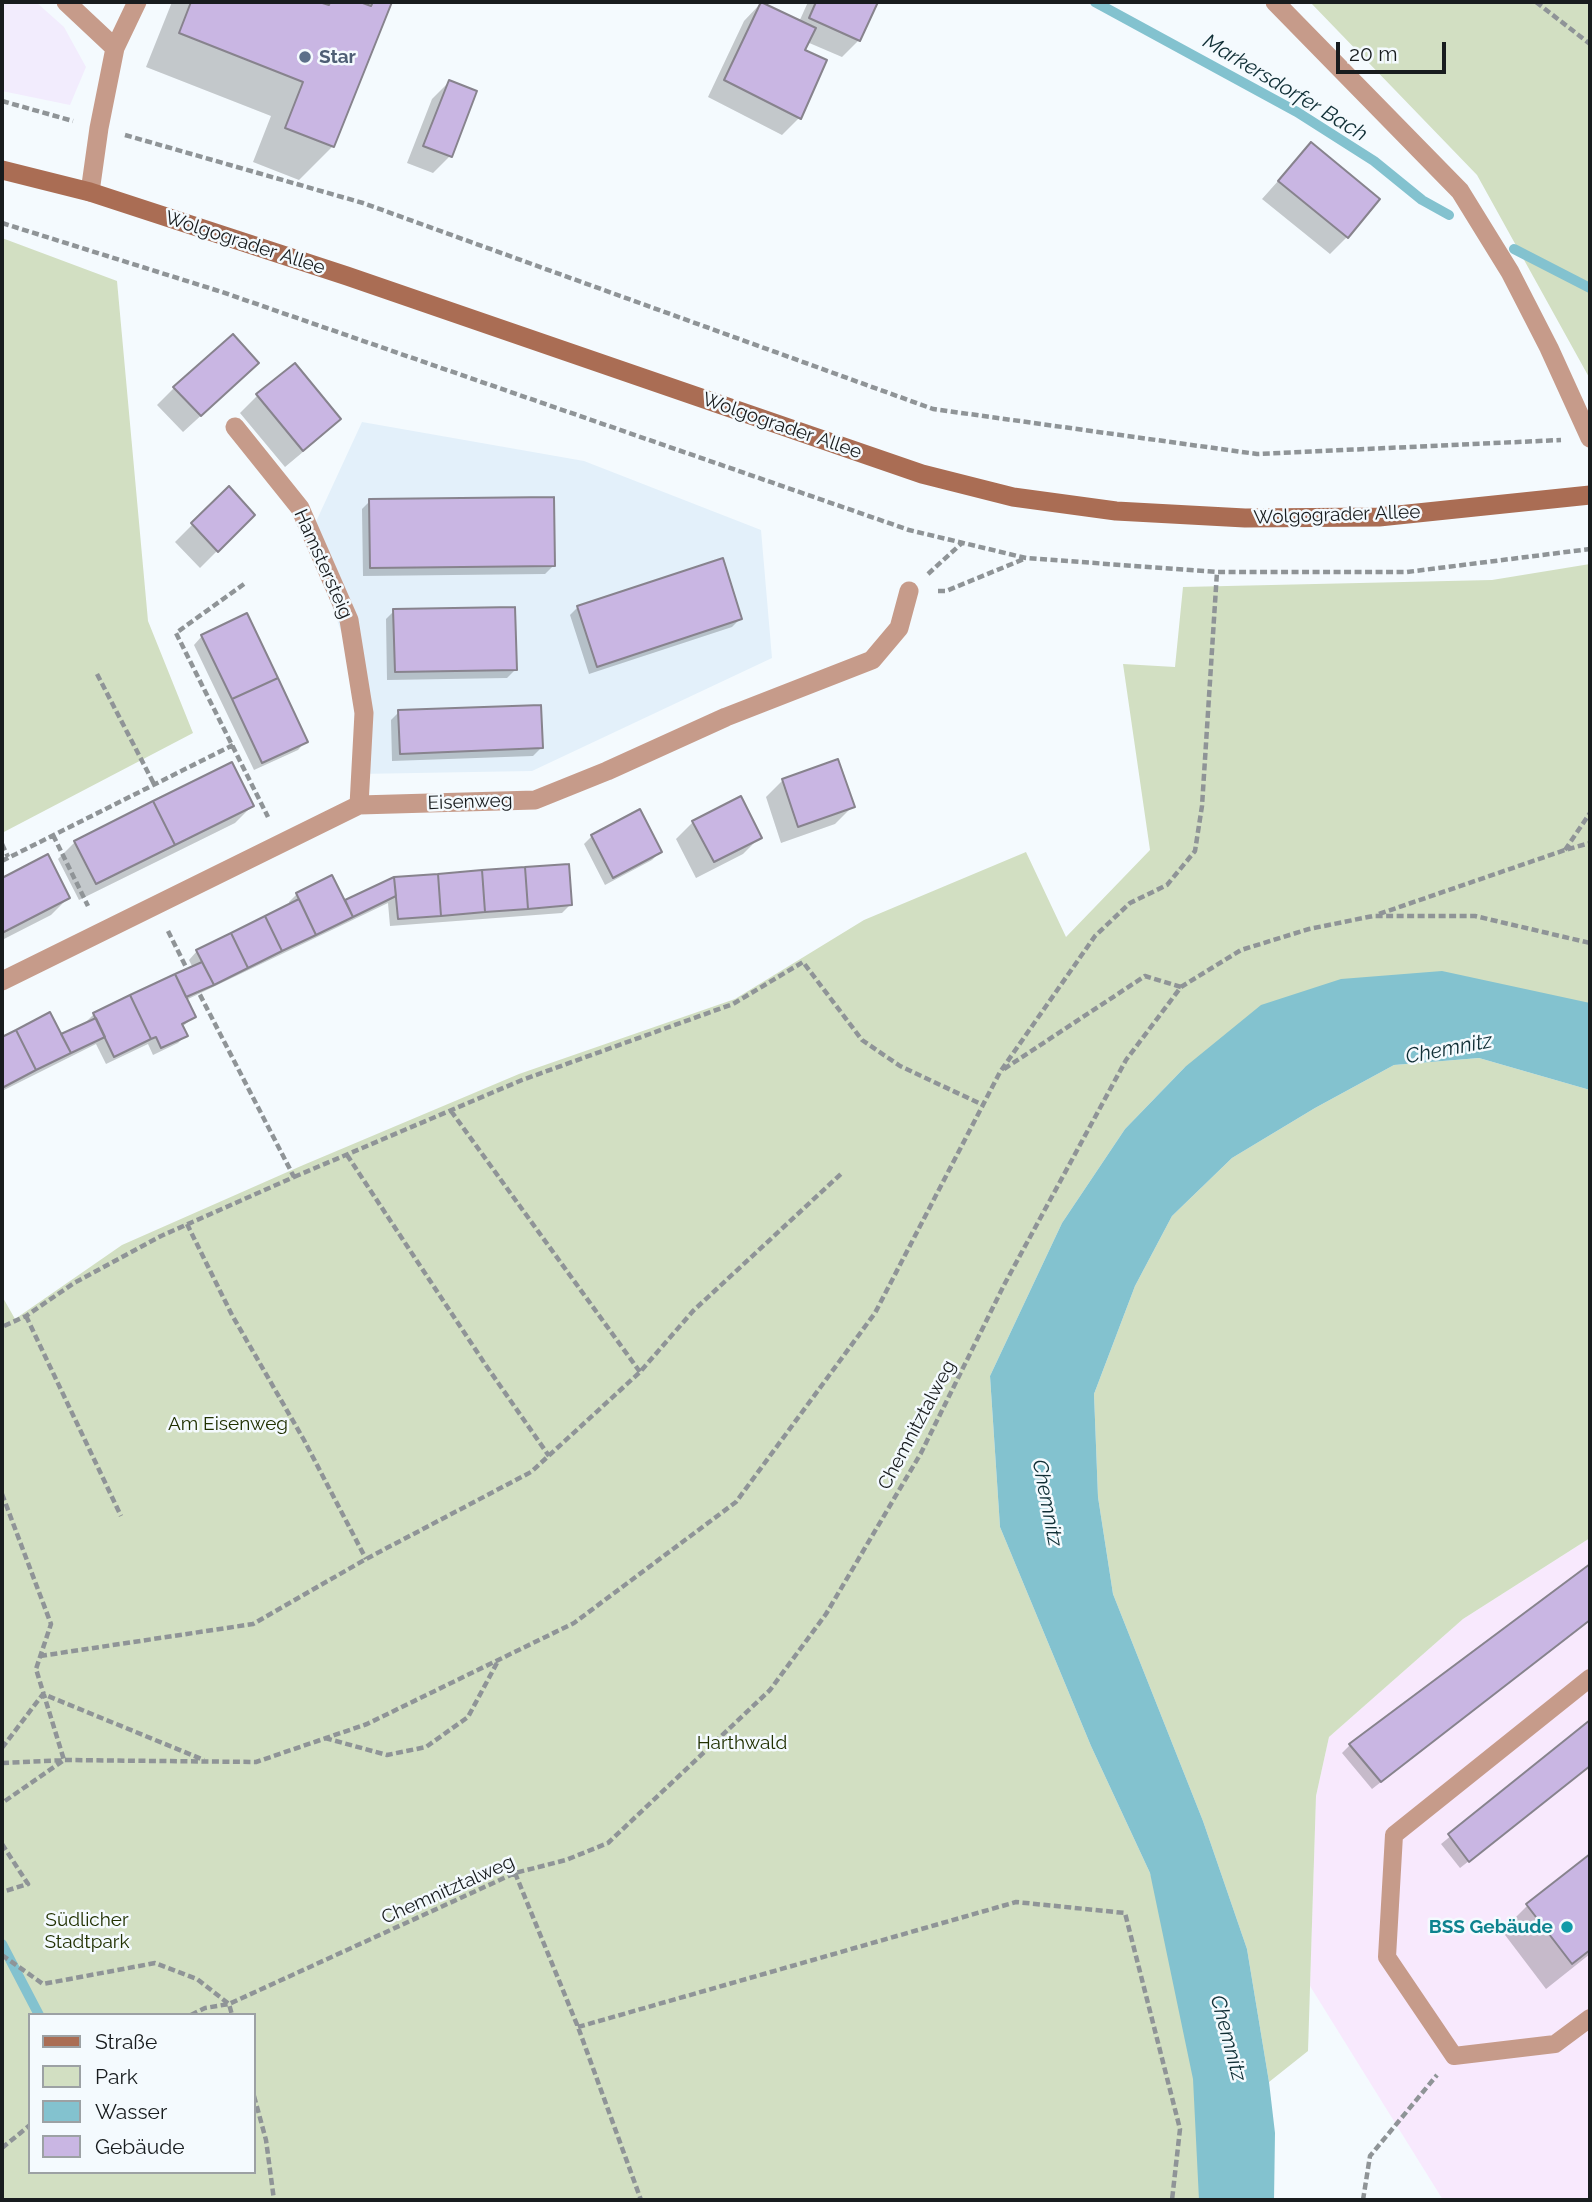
<!DOCTYPE html>
<html>
<head>
<meta charset="utf-8">
<style>
  body { margin:0 }
  #map { position:relative; width:1592px; height:2202px; overflow:hidden; background:#f4fafe; font-family:Raleway,sans-serif }
  canvas { display:block }
  .frame { position:absolute; inset:0; border:4px solid #181c1e; pointer-events:none }
  .legend { position:absolute; left:28px; top:2013px; width:228px; height:161px; box-sizing:border-box; background:#f4fafe; border:2px solid #9ca1a4; margin:0; padding:9px 12px; list-style:none; font-size:21px; color:#181c1e }
  .legend li { display:flex; align-items:center; gap:14px; height:35px }
  .legend b { width:35px; border:2px solid #9ca1a4 }
  .scale { position:absolute; left:1336px; top:42px; width:110px; height:32px; box-sizing:border-box; border:4px solid #181c1e; border-top:0; padding-left:9px; font-size:21px; line-height:24px; white-space:nowrap; color:#181c1e; -webkit-text-stroke:5px #f4fafe; paint-order:stroke }
</style>
</head>
<body>
<div id="map">
<canvas width="1592" height="2202"></canvas>
<div class="frame"></div>
<ul class="legend">
<li><b style="height:9px;background:#aa6d54"></b>Straße</li>
<li><b style="height:19px;background:#d2dfc2"></b>Park</li>
<li><b style="height:19px;background:#83c2cf"></b>Wasser</li>
<li><b style="height:19px;background:#c9b6e3"></b>Gebäude</li>
</ul>
<div class="scale">20 m</div>
</div>
<script>
const ctx = document.querySelector('canvas').getContext('2d');
ctx.lineJoin = 'round';
function fill(path, color) {
  ctx.fillStyle = color;
  ctx.fill(path, 'evenodd');
}
function shape(rows) {
  const path = new Path2D();
  for (const r of rows) {
    path.moveTo(r[0], r[1]);
    for (let i = 2; i < r.length; i += 2) path.lineTo(r[i], r[i + 1]);
  }
  return path;
}
function strokePath(path, color, width, dash) {
  ctx.strokeStyle = color;
  ctx.lineWidth = width;
  ctx.lineCap = dash ? 'butt' : 'round';
  ctx.setLineDash(dash || []);
  ctx.stroke(path);
}
function label(font, color, halo, rows, align = 'center') {
  ctx.font = font + ' Raleway,sans-serif';
  ctx.lineWidth = 5;
  ctx.setLineDash([]);
  ctx.textBaseline = 'middle';
  ctx.strokeStyle = halo;
  ctx.fillStyle = color;
  for (const [text, x, y, turn = 0] of rows) {
    ctx.save();
    ctx.translate(x, y);
    ctx.rotate((+turn || 0) * Math.PI / 180);
    ctx.textAlign = isNaN(turn) ? turn : align;
    if (halo) ctx.strokeText(text, 0, 0);
    ctx.fillText(text, 0, 0);
    ctx.restore();
  }
}
const commercial = shape([
  [1590,1538,1590,2200,1443,2200,1310,1986,1316,1796,1329,1737,1463,1619]
]);
const built = shape([
  [362,422,584,461,761,530,772,658,532,771,358,774,351,659,308,539]
]);
const education = shape([
  [2,2,36,2,64,27,86,67,70,105,2,91]
]);
const green = shape([
  [1310,2,1590,2,1590,379,1477,175],
  [2,238,117,281,148,621,193,733,2,833],
  [1590,564,1590,1003,1185,1067,1125,1129,1062,1223,990,1376,1000,1527,1091,1746,1150,1873,1221,2081,1222,2200,2,2200,2,1296,15,1319,122,1245,301,1166,519,1074,735,999,864,920,1026,852,1066,937,1150,850,1123,664,1175,667,1183,587,1492,580],
  [30,2015,254,2015,254,2172,30,2172],
  [1479,1058,1590,1090,1590,1538,1463,1619,1329,1737,1316,1796,1308,2051,1269,2082,1247,1949,1203,1821,1113,1594,1098,1497,1094,1394,1135,1286,1172,1216,1232,1158,1315,1108,1394,1065]
]);
const water = shape([
  [1442,971,1590,1003,1590,1090,1479,1058,1394,1065,1315,1108,1232,1158,1172,1216,1135,1286,1094,1394,1098,1497,1113,1594,1203,1821,1247,1949,1269,2082,1275,2133,1274,2200,1199,2200,1193,2079,1150,1873,1091,1746,1000,1527,990,1376,1062,1223,1125,1129,1185,1067,1261,1005,1341,979]
]);
const shadow = shape([
  [172,2,315,2,323,5,326,2,355,2,366,6,371,2,390,2,333,146,299,180,253,162,271,116,146,67],
  [808,2,876,2,859,40,842,57,807,42,803,51,799,118,782,135,708,97,744,21,761,3,799,22],
  [449,82,450,156,433,173,407,163,432,99],
  [1311,144,1377,199,1347,237,1330,254,1262,199],
  [295,365,339,419,322,436,285,467,240,413,257,396],
  [240,380,183,432,157,405,174,388],
  [229,488,253,515,200,568,175,542],
  [370,501,554,565,545,574,363,576,362,509],
  [578,607,740,619,732,627,589,674,570,615],
  [394,611,515,670,507,678,387,680,386,619],
  [202,636,306,741,298,750,254,770,194,645],
  [399,712,541,748,533,756,392,761,391,720],
  [783,780,852,807,835,824,781,843,766,797],
  [252,806,235,823,79,900,58,859,75,842],
  [693,822,760,837,743,854,696,878,676,839],
  [592,836,660,852,652,860,605,885,584,844],
  [47,857,68,898,51,915,2,940,2,880],
  [395,879,570,905,562,913,390,926,388,903,186,1000,194,1017,182,1027,186,1035,178,1043,153,1055,148,1044,106,1064,96,1044,2,1091,2,1039,50,1014,60,1036,86,1022,94,1014,193,968,189,960,197,951,290,906,289,902,297,894,344,902],
  [1589,1566,1590,1619,1372,1789,1342,1753,1350,1745],
  [1590,1722,1590,1766,1460,1868,1441,1844],
  [1590,1856,1590,1954,1546,1989,1502,1931,1527,1906]
]);
const stream = shape([
  [1095,2,1297,112,1374,161,1422,200,1449,215],
  [1514,249,1590,288],
  [2,1944,39,2015]
]);
const building = shape([
  [191,2,319,2,329,5,330,2,360,2,371,6,373,2,392,2,334,147,285,128,303,82,179,33,191,2],
  [761,2,816,28,805,50,827,60,801,119,724,80,761,2],
  [816,2,878,2,860,41,809,18,816,2],
  [449,80,477,91,452,157,423,146,449,80],
  [1311,142,1380,199,1348,238,1278,181,1311,142],
  [233,334,259,363,201,416,173,387,233,334],
  [295,363,341,419,303,451,256,394,295,363],
  [229,486,255,515,218,552,191,523,229,486],
  [554,497,555,566,370,568,369,499,554,497],
  [723,558,742,619,597,667,577,606,723,558],
  [515,607,517,670,395,672,393,609,515,607],
  [247,613,278,678,232,699,201,635,247,613],
  [278,678,308,742,262,763,232,699,278,678],
  [541,705,543,748,400,754,398,710,541,705],
  [838,759,855,807,798,827,782,779,838,759],
  [232,762,254,806,175,845,153,801,232,762],
  [741,796,762,838,714,862,692,821,741,796],
  [153,801,175,845,96,884,74,841,153,801],
  [640,809,662,852,613,878,591,835,640,809],
  [48,854,70,898,2,933,2,878,48,854],
  [569,864,572,905,528,909,525,867,569,864],
  [525,867,528,909,485,912,482,870,525,867],
  [482,870,485,912,441,916,438,874,482,870],
  [438,874,441,916,398,919,394,877,438,874],
  [332,875,353,917,316,935,296,893,332,875],
  [394,877,396,896,353,917,345,900,394,877],
  [299,899,316,935,282,951,265,916,299,899],
  [265,916,282,951,248,968,231,933,265,916],
  [231,933,248,968,214,985,196,950,231,933],
  [202,962,214,985,186,997,175,974,202,962],
  [175,974,196,1017,182,1024,188,1036,161,1048,156,1037,151,1039,130,995,175,974],
  [130,995,151,1039,114,1057,93,1013,130,995],
  [50,1012,71,1053,36,1070,16,1030,50,1012],
  [96,1018,105,1037,71,1053,61,1034,96,1018],
  [16,1030,36,1070,2,1088,2,1037,16,1030],
  [1590,1564,1590,1620,1381,1782,1349,1744,1590,1564],
  [1590,1720,1590,1766,1469,1862,1448,1834,1590,1720],
  [1590,1854,1590,1950,1572,1964,1526,1904,1590,1854]
]);
const path = shape([
  [1536,2,1590,44],
  [2,101,73,121],
  [125,135,363,203,933,409,1257,454,1561,440],
  [2,223,222,292,909,530,1026,558,1217,572,1407,572,1590,549],
  [928,574,962,543],
  [244,584,176,633,268,817],
  [938,591,946,591,1024,559],
  [97,674,154,784],
  [53,835,88,906],
  [2,844,8,857],
  [1565,850,1590,813],
  [2,861,233,745],
  [1379,914,1565,850,1590,843],
  [168,931,187,969],
  [1004,1069,1145,976,1181,987],
  [451,1111,640,1372],
  [347,1155,485,1364,549,1456],
  [294,1177,522,1080,733,1004,803,962,862,1040,900,1066,983,1105],
  [187,1224,232,1315,304,1440,366,1559],
  [26,1316,121,1516],
  [4,1326,26,1316,74,1283,161,1236,294,1177,198,991],
  [2,1494,51,1624,36,1669,64,1760,2,1803],
  [40,1656,253,1624,366,1559,531,1472,640,1372,693,1311,843,1172],
  [325,1738,387,1755,426,1747,468,1717,498,1661],
  [2,1748,43,1694,204,1760],
  [2,1763,64,1760,256,1762,367,1724,574,1623,736,1502,875,1313,1000,1072,1095,936,1130,903,1167,885,1195,851,1202,806,1217,572],
  [2,1844,28,1884,2,1892],
  [515,1873,578,2027,641,2200],
  [2,1955,43,1984,155,1963,197,1979,229,2004,232,2015],
  [191,2015,205,2008,229,2004,515,1873,566,1860,608,1843,770,1690,826,1614,921,1453,1004,1285,1126,1060,1181,987,1241,950,1309,929,1373,916,1475,916,1590,943],
  [578,2027,1016,1902,1125,1913,1180,2129,1172,2200],
  [254,2096,266,2140,274,2200],
  [2,2148,30,2125],
  [1363,2200,1370,2156,1437,2075]
]);
const service = shape([
  [1590,1678,1394,1835,1387,1957,1454,2056,1555,2044,1590,2018]
]);
const minor = shape([
  [66,2,115,48,99,128,90,192],
  [115,48,137,2],
  [235,427,300,508,349,620,364,713,359,805],
  [2,981,359,805,535,800,607,771,726,717,872,660,899,628,909,591]
]);
const tertiary = shape([
  [1275,2,1460,191,1510,272,1549,348,1590,438]
]);
const secondary = shape([
  [2,170,90,192,347,276,922,474,1013,497,1116,511,1245,518,1379,517,1590,495]
]);
const markers = [
  [305,57,7,"#5c6f8a"],
  [1567,1927,7,"#0f9aa8"]
];
const serviceNames = [
  ["Star",319,57]
];
const streetNames = [
  ["Wolgograder Allee",245,243,18],
  ["Wolgograder Allee",782,426,19],
  ["Wolgograder Allee",1337,515,-2],
  ["Hamstersteig",323,564,66],
  ["Eisenweg",470,802,-2],
  ["Chemnitztalweg",917,1425,-62],
  ["Chemnitztalweg",448,1890,-24]
];
const parkNames = [
  ["Am Eisenweg",228,1424],
  ["Harthwald",742,1743],
  ["Südlicher",87,1920],
  ["Stadtpark",87,1942]
];
const cultureNames = [
  ["BSS Gebäude",1553,1927]
];
const waterNames = [
  ["Markersdorfer Bach",1285,88,31],
  ["Chemnitz",1449,1049,-11],
  ["Chemnitz",1047,1503,79],
  ["Chemnitz",1228,2038,75]
];
fill(commercial, '#f8e9fd');
fill(built, '#e3f0fa');
fill(education, '#f2ecfd');
fill(green, '#d2dfc2');
fill(water, '#83c2cf');
fill(shadow, '#0003');
strokePath(stream, '#83c2cf', 10);
fill(building, '#c9b6e3');
strokePath(building, '#87838d', 2);
strokePath(path, '#8f9497', 4.5, [7, 3.5]);
strokePath(service, '#c69b8a', 18);
strokePath(minor, '#c69b8a', 19);
strokePath(tertiary, '#c69b8a', 19);
strokePath(secondary, '#aa6d54', 19);
for (const [x, y, r, color] of markers) {
  const dot = new Path2D();
  dot.arc(x, y, r, 0, 2 * Math.PI);
  ctx.fillStyle = color;
  ctx.fill(dot);
  strokePath(dot, '#f4fafe', 2.5);
}
label('bold 19px', '#4e5e75', '#f4fafe', serviceNames, 'left');
label('19px', '#181c1e', '#f4fafe', streetNames);
label('19px', '#203000', '#f4fafe', parkNames);
label('bold 19px', '#0d838f', '#f4fafe', cultureNames, 'right');
label('italic 21px', '#0f2e35', '#f4fafe', waterNames);
</script>
</body>
</html>
